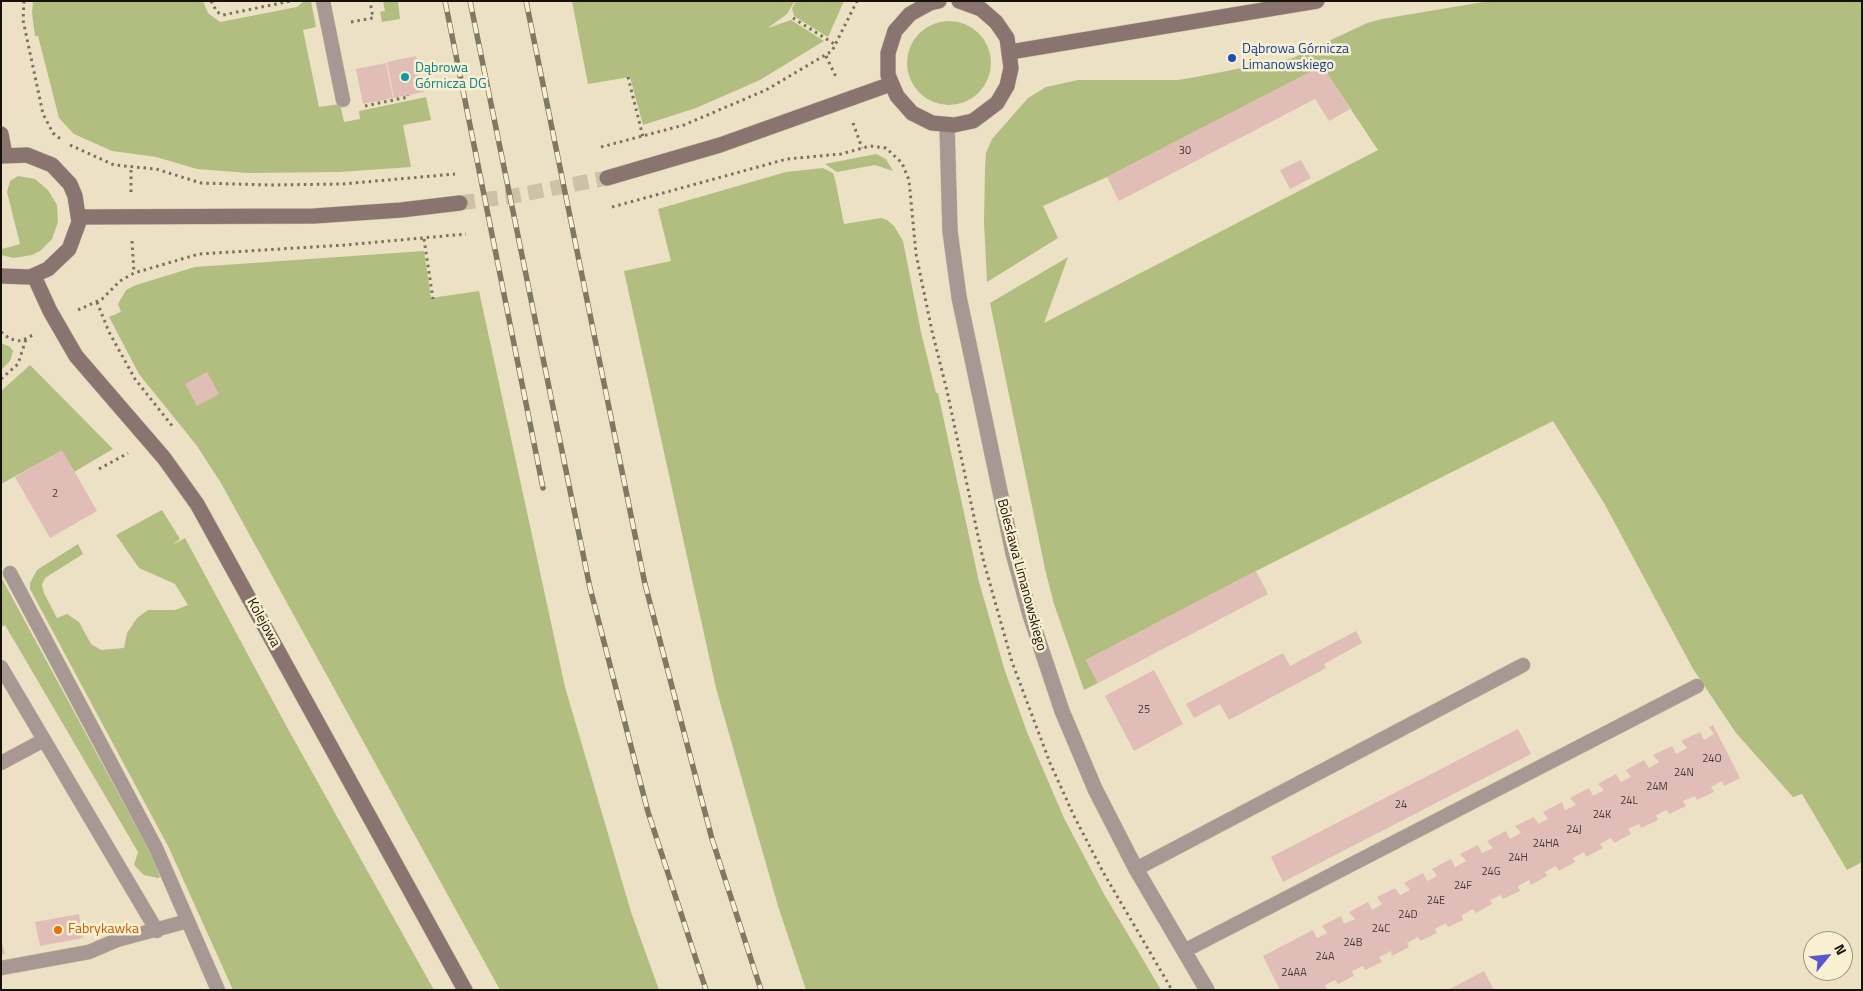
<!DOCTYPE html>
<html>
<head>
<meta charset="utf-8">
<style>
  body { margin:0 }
  #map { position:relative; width:1863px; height:991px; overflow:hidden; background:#ece1c4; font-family:"Titillium Web",sans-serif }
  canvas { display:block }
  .frame { position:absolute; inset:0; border:2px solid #161208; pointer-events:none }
  .north { position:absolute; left:1803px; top:931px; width:50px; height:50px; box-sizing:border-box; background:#f9efd1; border:1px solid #9e9781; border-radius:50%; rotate:62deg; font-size:14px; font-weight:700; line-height:20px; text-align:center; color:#161208 }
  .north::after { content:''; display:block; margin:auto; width:18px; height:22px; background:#5856ce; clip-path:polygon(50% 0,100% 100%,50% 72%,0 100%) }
</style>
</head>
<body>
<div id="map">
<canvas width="1863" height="991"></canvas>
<div class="frame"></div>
<div class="north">N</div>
</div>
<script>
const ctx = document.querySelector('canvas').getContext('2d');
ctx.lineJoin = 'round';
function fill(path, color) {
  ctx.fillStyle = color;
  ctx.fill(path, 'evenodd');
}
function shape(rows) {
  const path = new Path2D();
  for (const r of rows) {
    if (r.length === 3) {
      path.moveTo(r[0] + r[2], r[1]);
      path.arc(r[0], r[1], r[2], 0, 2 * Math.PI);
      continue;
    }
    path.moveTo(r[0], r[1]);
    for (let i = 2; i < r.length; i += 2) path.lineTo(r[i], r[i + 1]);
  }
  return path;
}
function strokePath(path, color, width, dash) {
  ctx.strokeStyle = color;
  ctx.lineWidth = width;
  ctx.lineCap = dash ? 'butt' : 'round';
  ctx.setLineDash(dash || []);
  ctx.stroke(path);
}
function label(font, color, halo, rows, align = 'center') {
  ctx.font = font + ' "Titillium Web",sans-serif';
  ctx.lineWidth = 5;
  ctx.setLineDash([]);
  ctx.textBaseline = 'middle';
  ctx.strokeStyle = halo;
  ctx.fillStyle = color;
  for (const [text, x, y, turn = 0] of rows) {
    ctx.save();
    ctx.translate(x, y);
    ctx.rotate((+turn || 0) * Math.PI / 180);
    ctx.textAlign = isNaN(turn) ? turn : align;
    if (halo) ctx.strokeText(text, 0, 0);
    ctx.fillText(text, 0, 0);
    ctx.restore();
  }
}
const green = shape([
  [33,1,203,1,208,13,220,22,297,7,304,1,311,1,316,27,303,30,319,107,340,104,344,122,360,119,359,111,426,97,431,120,403,125,411,167,340,172,248,173,197,169,156,157,112,151,74,134,59,118,38,36,35,36,32,13],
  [383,1,398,1,400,19,382,22,380,12,385,11],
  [572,1,795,1,787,14,768,28,791,20,824,41,760,80,696,108,643,125,630,77,588,84],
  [796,1,844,1,828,37,794,16,792,8],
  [1489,1,1862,1,1862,862,1847,870,1802,794,1793,797,1736,733,1693,669,1604,503,1553,421,1256,571,1086,660,1098,683,1084,690,1054,604,1045,569,990,303,1068,257,1044,323,1378,150,1322,66,1107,177,1043,206,1058,238,987,282,984,222,985,168,986,153,992,139,1028,98,1046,87,1078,80,1178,80,1196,77,1293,58,1367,23,1382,19],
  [949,63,42],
  [876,154,886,159,893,171,875,165,837,172,825,164],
  [823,168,833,173,835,179,844,224,881,218,887,220,894,226,903,241,921,332,936,393,938,393,979,582,1005,671,1027,732,1064,818,1104,894,1161,990,806,990,778,906,716,688,624,271,671,261,658,209,786,172],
  [18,176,35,179,48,190,57,205,58,222,52,239,40,251,32,255,14,258,1,255,1,246,2,249,20,244,7,192,10,181],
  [424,251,431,298,479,291,565,687,631,912,659,990,500,990,221,483,197,446,139,374,109,317,121,312,118,304,126,290,136,285,195,267],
  [1,343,10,347,13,351,10,361,1,370],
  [30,365,113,449,74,472,61,451,1,484,1,391],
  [162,510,180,539,172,545,185,538,288,729,434,990,233,990,169,848,30,589,30,583,37,570,78,544,83,554,45,578,42,585,44,593,57,618,67,614,79,622,91,644,101,650,124,648,127,633,137,618,148,610,175,610,188,605,175,584,139,568,116,535],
  [1,577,155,861,160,877,158,878,144,875,134,865,138,852,5,625,1,627]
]);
const building = shape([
  [416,56,424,92,394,98,387,62],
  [386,63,393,98,363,104,356,69],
  [1322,66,1350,109,1329,121,1315,99,1119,201,1107,177],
  [1301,160,1311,178,1290,189,1280,170],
  [207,372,219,394,197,406,185,384],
  [62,450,97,511,50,538,15,477],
  [1256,571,1268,594,1098,683,1086,660],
  [1356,631,1362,643,1324,664,1326,668,1229,720,1220,704,1194,718,1186,704,1283,653,1290,666],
  [1154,670,1183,724,1134,751,1105,696],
  [1713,725,1740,778,1724,786,1722,781,1711,787,1714,792,1697,800,1695,796,1683,801,1686,806,1669,814,1667,810,1656,815,1658,820,1641,828,1639,824,1628,829,1631,834,1614,843,1611,838,1600,844,1603,848,1586,857,1584,852,1573,858,1575,862,1559,871,1556,866,1545,872,1547,876,1531,885,1529,880,1518,886,1520,891,1503,899,1501,895,1490,900,1492,904,1476,913,1473,909,1462,915,1463,920,1448,927,1446,923,1435,929,1437,933,1420,941,1418,937,1407,943,1409,947,1392,956,1391,951,1379,957,1382,962,1365,970,1363,966,1352,971,1354,976,1338,984,1335,980,1325,985,1327,990,1280,990,1263,956,1313,930,1317,938,1327,933,1322,926,1341,916,1344,924,1355,919,1349,912,1368,902,1372,910,1382,904,1377,897,1395,888,1400,895,1410,890,1404,883,1423,873,1427,881,1437,876,1432,869,1451,859,1455,867,1466,861,1460,854,1478,845,1482,853,1493,848,1487,841,1506,831,1510,839,1521,833,1515,826,1534,817,1538,824,1548,819,1543,812,1562,802,1565,810,1576,805,1570,798,1589,788,1593,796,1604,790,1598,784,1616,774,1621,782,1631,777,1626,770,1644,760,1649,768,1659,762,1653,755,1672,746,1676,754,1687,748,1681,741,1700,732,1704,740,1714,734,1709,727],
  [1518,729,1531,754,1283,882,1271,857],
  [79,914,83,938,40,946,35,922],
  [1,940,5,954,1,955],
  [1484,971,1494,990,1448,990]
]);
const secondaryTunnel = shape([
  [460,203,513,196,607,178]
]);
const path = shape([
  [24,1,23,20,43,114,53,133,63,141],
  [211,1,217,12,223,15,291,1],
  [793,18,836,45],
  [351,22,373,18,370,1],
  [826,56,836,77],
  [628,77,643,137],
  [365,106,408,97,408,95],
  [853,123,862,148],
  [70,145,114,165,156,169,201,183,271,185,342,184,455,174],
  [601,147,684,125,766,90,832,51,857,1],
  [131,192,131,167],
  [612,207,787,159,841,154,870,146,886,148,902,163,909,180,916,254,932,331,947,391,983,559,1012,662,1050,763,1074,816,1103,872,1172,990],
  [424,239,433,299],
  [132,241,134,273],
  [97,302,109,332,135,379,173,427],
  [78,310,102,299,120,281,134,273,199,254,345,245,466,234],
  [1,332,10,339,21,341,35,334],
  [1,379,18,364,26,339],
  [99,469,128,453]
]);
const lane = shape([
  [323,1,343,100],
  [10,573,156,848,218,990],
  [1,667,157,931],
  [1,763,44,740],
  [1136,869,1523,665],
  [1184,951,1697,686],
  [1,968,89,952,117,940,188,921]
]);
const street = shape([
  [947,125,950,231,959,297,1013,553,1030,615,1062,711,1095,789,1136,869,1207,990]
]);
const secondary = shape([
  [939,1,930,3,910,14,895,31,888,53,888,75,897,96,912,113,932,123,954,125,973,121,997,103,1007,86,1011,68,1007,38,996,22,981,9,959,1],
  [1010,52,1317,1],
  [1,134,5,155],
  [1,156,27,155,52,165,70,184,75,196,79,222,69,249,48,269,30,277,1,276],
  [607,178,720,145,891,84],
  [78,217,314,216,401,210,460,203],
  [34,276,50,311,76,356,164,458,197,504,465,990]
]);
const rail = shape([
  [445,1,543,488],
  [470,1,590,588,648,812,706,990],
  [526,1,645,584,712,839,761,990]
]);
const markers = [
  [1232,58,5,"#1a4fb4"],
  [405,77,5,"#0f9aa8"],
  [58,930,5,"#e8710a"]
];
const numberNames = [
  ["30",1185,151],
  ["2",55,494],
  ["25",1144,710],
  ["24O",1712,759],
  ["24N",1684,773],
  ["24M",1657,787],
  ["24L",1629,801],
  ["24",1401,805],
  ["24K",1602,815],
  ["24J",1574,830],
  ["24HA",1546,844],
  ["24H",1518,858],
  ["24G",1491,872],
  ["24F",1463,886],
  ["24E",1436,901],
  ["24D",1408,915],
  ["24C",1381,929],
  ["24B",1353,943],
  ["24A",1325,957],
  ["24AA",1294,973]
];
const transitNames = [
  ["Dąbrowa Górnicza",1242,50],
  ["Limanowskiego",1242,66]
];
const cultureNames = [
  ["Dąbrowa",415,69],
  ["Górnicza DG",415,85]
];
const streetNames = [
  ["Bolesława Limanowskiego",1021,575,75],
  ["Kolejowa",263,623,61]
];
const foodNames = [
  ["Fabrykawka",68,930]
];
fill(green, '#b2be80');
fill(building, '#e0bdb6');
strokePath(secondaryTunnel, '#ccc2a8', 15, [15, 8]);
strokePath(lane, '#c5bca2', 15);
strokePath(street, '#c5bca2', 16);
strokePath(secondary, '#c5bca2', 16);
strokePath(path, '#79725f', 3, [2.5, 4]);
strokePath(lane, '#a79894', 14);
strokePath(street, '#a79894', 15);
strokePath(secondary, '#89746f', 15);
strokePath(rail, '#7f7865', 5.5);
strokePath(rail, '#f9efd1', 4, [11]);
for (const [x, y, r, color] of markers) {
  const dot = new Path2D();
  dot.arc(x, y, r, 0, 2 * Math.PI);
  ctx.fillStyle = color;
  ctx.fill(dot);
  strokePath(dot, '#f9efd1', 2);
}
label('11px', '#483d34', null, numberNames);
label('14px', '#164399', '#f9efd1', transitNames, 'left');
label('14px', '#0d838f', '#f9efd1', cultureNames, 'left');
label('14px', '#161208', '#f9efd1', streetNames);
label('14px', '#c56008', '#f9efd1', foodNames, 'left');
</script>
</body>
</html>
